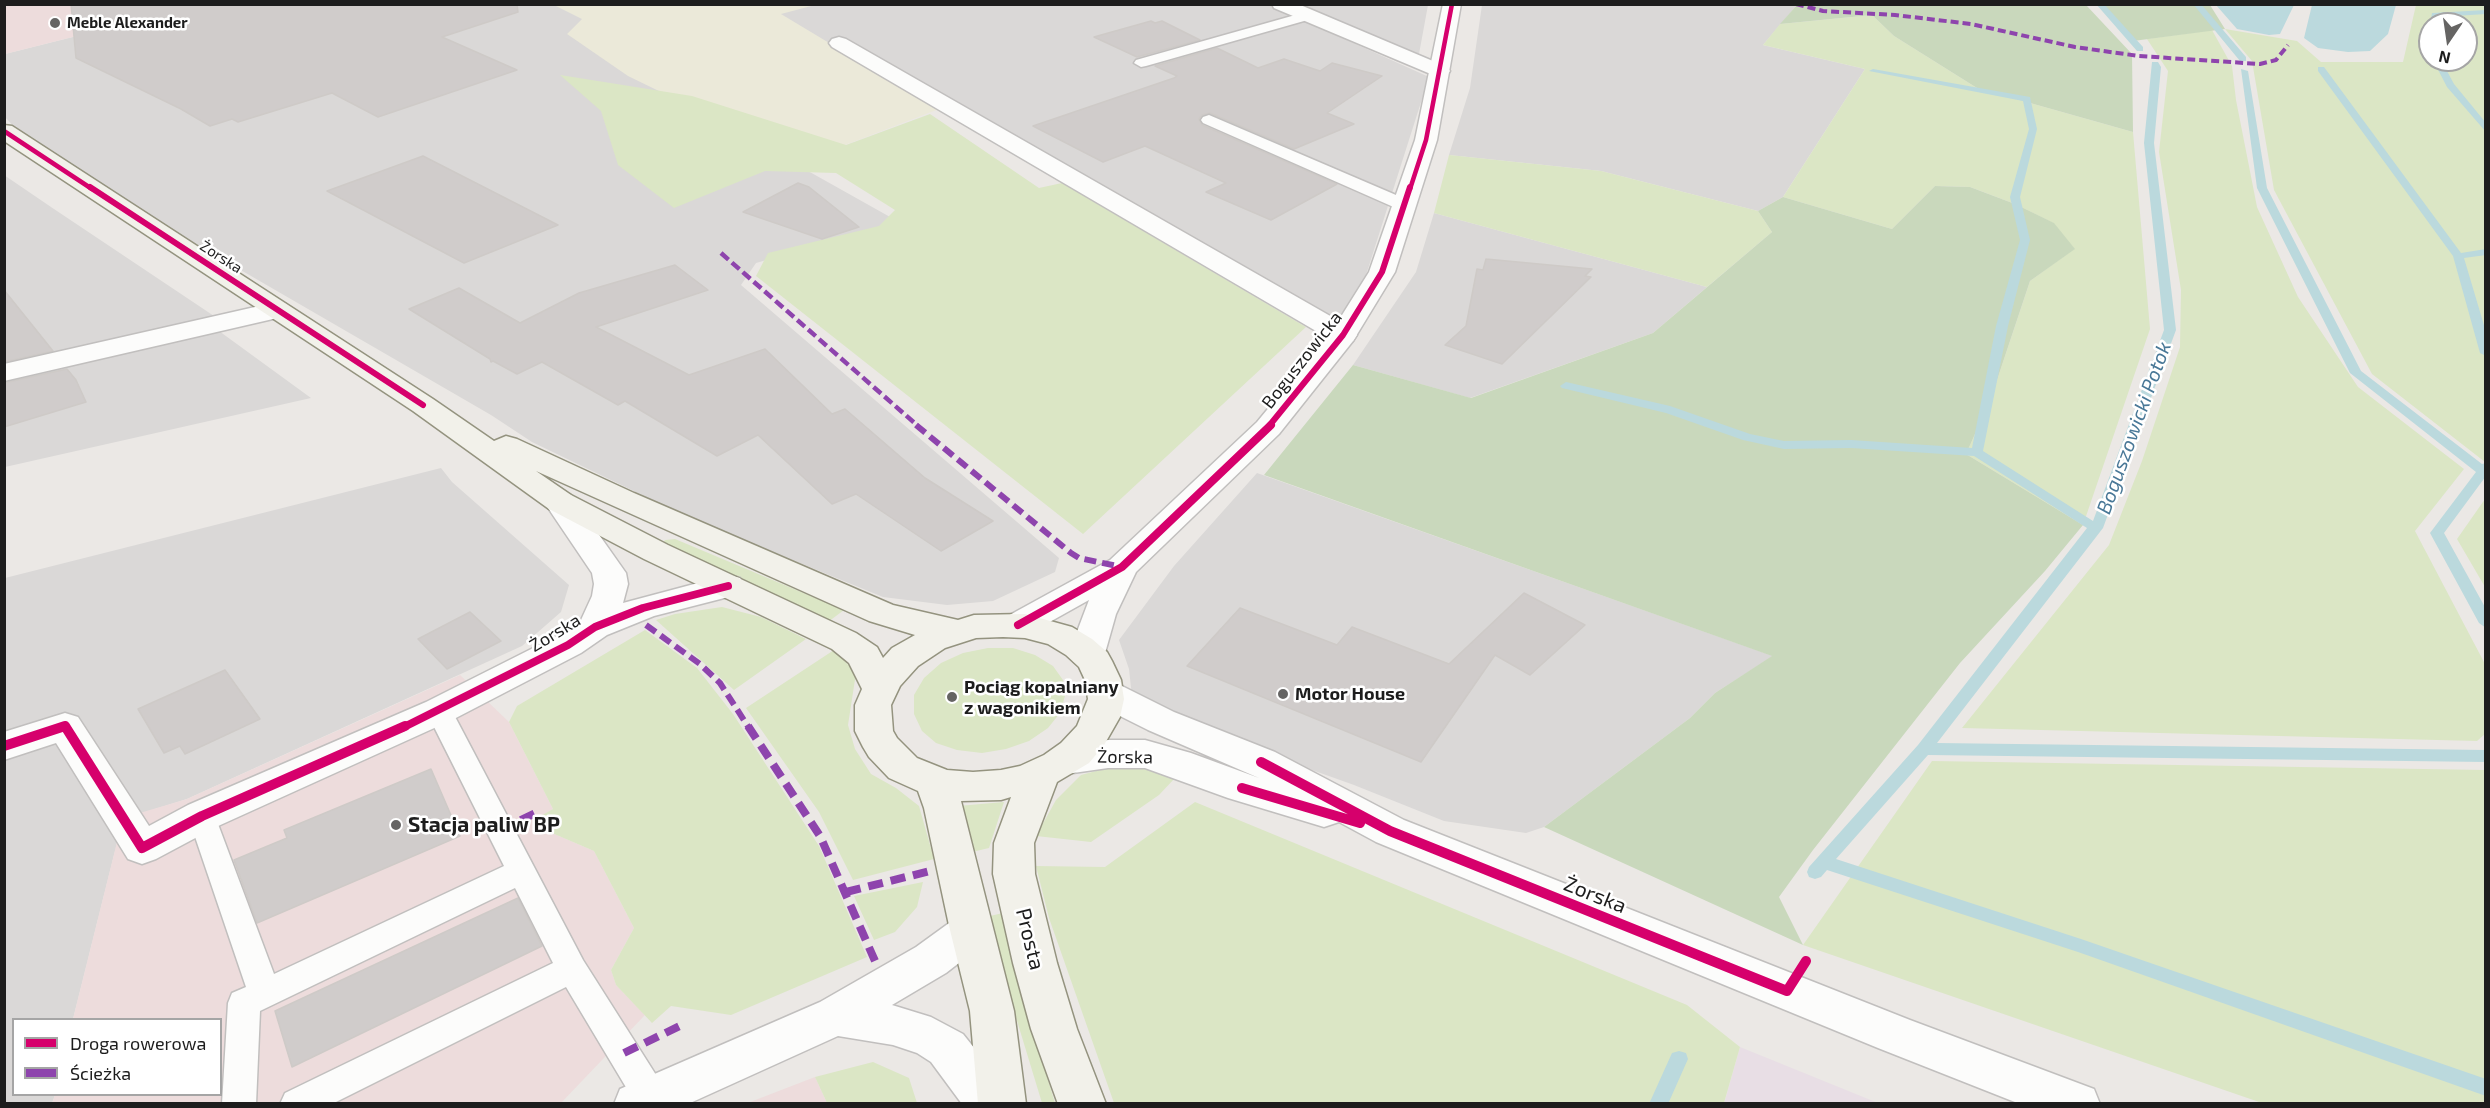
<!DOCTYPE html>
<html>
<head>
<meta charset="utf-8">
<style>
  body { margin:0 }
  #map { position:relative; width:2490px; height:1108px; overflow:hidden; background:#ebe8e5; font-family:"Exo 2",sans-serif }
  canvas { display:block }
  .frame { position:absolute; inset:0; border:6px solid #1d1d1d; pointer-events:none }
  .legend { position:absolute; left:12px; top:1018px; width:210px; height:78px; box-sizing:border-box; background:#fff; border:2px solid #a5a5a5; margin:0; padding:8px 10px; list-style:none; font-size:18px; color:#1d1d1d }
  .legend li { display:flex; align-items:center; gap:12px; height:30px }
  .legend b { width:30px; border:2px solid #a5a5a5 }
  .north { position:absolute; left:2418px; top:12px; width:60px; height:60px; box-sizing:border-box; background:#fff; border:2px solid #a5a5a5; border-radius:50%; rotate:193deg; font-size:16px; font-weight:700; line-height:24px; text-align:center; color:#1d1d1d }
  .north::after { content:''; display:block; margin:auto; width:21px; height:27px; background:#656463; clip-path:polygon(50% 0,100% 100%,50% 72%,0 100%) }
</style>
</head>
<body>
<div id="map">
<canvas width="2490" height="1108"></canvas>
<div class="frame"></div>
<ul class="legend">
<li><b style="height:8px;background:#d6006c"></b>Droga rowerowa</li>
<li><b style="height:8px;background:#8e44ad"></b>Ścieżka</li>
</ul>
<div class="north">N</div>
</div>
<script>
const ctx = document.querySelector('canvas').getContext('2d');
ctx.lineJoin = 'round';
function fill(path, color) {
  ctx.fillStyle = color;
  ctx.fill(path, 'evenodd');
}
function shape(rows) {
  const path = new Path2D();
  for (const r of rows) {
    path.moveTo(r[0], r[1]);
    for (let i = 2; i < r.length; i += 2) path.lineTo(r[i], r[i + 1]);
  }
  return path;
}
function strokePath(path, color, width, dash) {
  ctx.strokeStyle = color;
  ctx.lineWidth = width;
  ctx.lineCap = dash ? 'butt' : 'round';
  ctx.setLineDash(dash || []);
  ctx.stroke(path);
}
function label(font, color, halo, rows, align = 'center') {
  ctx.font = font + ' "Exo 2",sans-serif';
  ctx.lineWidth = 5;
  ctx.setLineDash([]);
  ctx.textBaseline = 'middle';
  ctx.strokeStyle = halo;
  ctx.fillStyle = color;
  for (const [text, x, y, turn = 0] of rows) {
    ctx.save();
    ctx.translate(x, y);
    ctx.rotate((+turn || 0) * Math.PI / 180);
    ctx.textAlign = isNaN(turn) ? turn : align;
    if (halo) ctx.strokeText(text, 0, 0);
    ctx.fillText(text, 0, 0);
    ctx.restore();
  }
}
const residential = shape([
  [806,4,1269,5,1429,77,1366,275,1348,306,1332,327,1267,282,764,16],
  [200,5,562,5,589,19,619,65,899,222,756,263,741,285,1059,558,1055,572,993,601,947,605,883,597,692,519,532,442,491,415,37,152,5,117,5,54],
  [1294,5,1428,5,1419,54,1324,18],
  [1482,5,1797,5,1763,45,1865,69,1783,197,1758,211,1601,171,1449,155,1470,88],
  [4,175,51,207,214,316,5,366],
  [1434,213,1707,287,1653,333,1470,398,1353,365,1416,272],
  [219,331,311,398,5,467,4,379],
  [441,468,452,482,569,585,561,612,522,646,187,799,123,819,73,1019,14,1020,14,1094,55,1095,52,1103,5,1104,5,578],
  [1257,473,1773,656,1715,693,1690,718,1544,827,1526,833,1444,821,1354,785,1133,706,1129,669,1119,640,1174,566]
]);
const commercial = shape([
  [5,5,200,5,5,54],
  [460,675,509,722,553,809,537,819,545,830,594,851,634,928,611,970,616,985,645,1015,561,1103,52,1104,55,1095,220,1094,220,1020,73,1019,123,818,187,799],
  [815,1077,827,1103,745,1104]
]);
const industrial = shape([
  [1740,1047,1878,1103,1724,1104]
]);
const farmland = shape([
  [554,5,815,5,781,14,939,109,832,150,663,93,628,76,567,34,582,19]
]);
const grass = shape([
  [2416,5,2485,5,2485,462,2372,374,2274,190,2252,61,2225,29,2297,41,2321,62,2403,62],
  [2430,24,2466,24,2466,60,2430,60],
  [1872,15,1894,36,1977,88,2133,132,2150,329,2083,525,1966,454,1990,401,2030,281,2074,249,2053,223,2015,204,1970,187,1935,186,1892,229,1783,197,1865,69,1763,45,1780,24],
  [2212,30,2232,66,2236,100,2257,207,2298,297,2358,387,2464,469,2415,531,2485,664,2485,734,2477,741,1962,728,2109,545,2142,461,2180,347,2181,290,2159,152,2168,71,2147,39],
  [560,75,692,96,846,145,930,114,1039,188,1062,183,1306,327,1083,534,756,276,768,253,879,226,895,210,836,173,765,171,674,208,618,165,601,111],
  [1449,155,1601,171,1758,211,1772,232,1707,287,1434,213],
  [2485,499,2485,587,2457,539],
  [675,539,844,610,828,622,662,544,665,540],
  [722,607,761,617,806,639,734,690,656,620,675,614],
  [645,630,697,668,733,714,819,846,867,957,731,1015,671,1006,652,1023,616,985,611,970,634,928,594,851,545,830,537,818,553,809,509,722,517,706],
  [988,648,1013,648,1035,655,1053,666,1063,680,1065,696,1060,713,1048,728,1029,741,1006,749,982,753,957,750,936,743,922,731,914,714,914,695,924,678,941,663,963,653],
  [834,650,856,673,848,725,855,749,871,774,896,788,919,806,934,859,853,880,819,812,746,708],
  [1932,761,2485,770,2485,1103,2262,1103,1803,945],
  [1111,767,1138,767,1175,778,1159,795,1091,842,1036,836,1056,800,1081,775],
  [1004,802,989,848,972,852,958,806],
  [1195,802,1687,1005,1740,1047,1724,1103,1114,1103,1049,918,1036,866,1105,867],
  [923,882,917,907,895,932,874,940,854,896],
  [1003,913,1022,994,1055,1103,1042,1103,1011,1001,990,916],
  [873,1062,909,1078,917,1103,827,1103,815,1077]
]);
const forest = shape([
  [1797,5,2086,5,2132,54,2133,132,1977,88,1894,36,1872,15,1780,24],
  [2099,5,2210,5,2225,29,2133,41],
  [1935,186,1970,187,2015,204,2054,223,2075,249,2030,281,1990,401,1966,454,2083,525,2045,571,1960,663,1813,850,1779,897,1803,945,1544,827,1690,718,1715,693,1772,656,1264,475,1353,365,1471,398,1653,333,1772,232,1758,211,1783,197,1892,229]
]);
const water = shape([
  [2216,5,2294,5,2280,34,2269,35,2237,29],
  [2312,5,2312,4,2396,5,2388,34,2370,51,2348,52,2318,48,2304,38]
]);
const stream = shape([
  [2096,4,2104,4,2143,47,2143,51,2137,51,2096,4],
  [2193,4,2201,4,2246,57,2246,61,2240,61,2193,4],
  [2486,10,2486,14,2439,17,2438,24,2430,24,2432,13,2486,10],
  [2433,60,2441,60,2454,84,2486,123,2486,132,2447,87,2433,60],
  [2152,62,2158,62,2161,67,2154,143,2176,330,2103,528,1937,743,2486,750,2486,762,1928,755,1836,859,2081,939,2486,1079,2486,1096,2078,952,1827,870,1821,877,1815,879,1809,877,1807,872,1809,867,1918,745,2087,528,1974,456,1851,448,1784,449,1743,440,1666,413,1562,388,1560,386,1566,382,1670,406,1750,434,1784,441,1851,440,1972,448,1996,326,2020,240,2010,197,2029,129,2023,101,1869,71,1873,69,2030,97,2037,129,2020,197,2030,240,2008,326,1983,451,2093,521,2164,330,2144,143,2152,62],
  [2318,67,2324,67,2461,253,2486,249,2486,255,2464,258,2486,332,2486,356,2480,353,2453,256,2318,71,2318,67],
  [2241,69,2248,71,2267,188,2361,371,2482,464,2486,463,2486,476,2444,533,2486,609,2486,628,2479,623,2430,533,2476,472,2350,373,2257,188,2241,69],
  [1679,1051,1686,1053,1688,1059,1668,1104,1649,1104,1672,1053,1679,1051]
]);
const building = shape([
  [71,4,517,4,518,12,442,37,517,70,378,117,332,93,238,122,232,119,210,126,181,109,76,58,71,4],
  [1151,21,1155,23,1162,21,1200,40,1137,57,1094,37,1151,21],
  [1217,48,1258,68,1284,59,1320,71,1332,63,1382,76,1327,113,1354,124,1294,149,1210,113,1202,115,1199,119,1202,125,1337,184,1271,220,1206,192,1226,183,1145,146,1103,162,1033,126,1174,78,1177,76,1155,66,1217,48],
  [423,156,558,225,464,263,327,191,423,156],
  [798,183,809,187,859,227,822,239,743,212,798,183],
  [1486,259,1592,269,1585,276,1591,277,1502,364,1445,345,1466,326,1477,269,1483,270,1486,259],
  [675,265,708,290,596,327,689,375,765,349,832,414,845,409,925,478,993,521,941,551,856,494,832,504,758,435,717,456,625,401,618,405,542,362,517,374,493,361,491,362,490,359,409,309,459,288,520,323,579,293,675,265],
  [4,290,53,351,4,362,4,290],
  [67,369,76,380,86,402,4,427,4,383,67,369],
  [1524,593,1585,625,1530,675,1495,655,1421,762,1187,666,1240,608,1337,645,1352,627,1449,664,1524,593],
  [470,612,501,641,447,669,418,639,470,612],
  [225,670,260,719,185,754,180,746,164,753,138,709,225,670],
  [431,769,460,836,257,923,234,860,287,838,284,830,431,769],
  [518,898,542,946,292,1067,275,1011,518,898]
]);
const service = shape([
  [1306,12,1311,13,1313,16,1311,19,1146,66,1141,67,1134,63,1136,60,1306,12],
  [1209,115,1410,201,1413,205,1410,209,1398,209,1203,123,1201,120,1203,117,1209,115],
  [439,701,449,704,452,711,583,960,663,1086,668,1097,665,1104,636,1104,566,987,332,1104,280,1104,285,1093,553,963,515,888,260,1011,256,1104,222,1104,228,1003,232,993,246,987,188,816,192,808,202,805,212,808,274,974,504,866,426,711,429,704,439,701]
]);
const minor = shape([
  [1272,4,1298,4,1447,67,1450,71,1447,75,1440,77,1433,75,1274,8,1272,4],
  [839,37,846,39,1353,329,1357,335,1353,341,1343,343,1333,341,832,47,829,43,832,39,839,37],
  [277,302,286,304,290,310,286,316,4,381,4,364,277,302],
  [560,492,571,495,626,573,628,584,623,603,728,575,740,578,745,586,740,594,654,616,607,635,581,653,452,720,216,827,156,859,142,864,128,859,56,743,4,760,4,732,65,713,78,717,149,826,188,805,426,702,555,637,581,620,592,596,594,584,592,573,544,502,549,495,560,492],
  [1105,680,1118,684,1174,712,1275,752,1404,820,1910,1020,2094,1089,2100,1104,2020,1104,1878,1048,1376,842,1339,822,1324,827,1228,798,1145,768,1108,768,1066,774,1052,770,1047,760,1052,750,1108,740,1145,740,1191,753,1259,778,1148,730,1092,702,1087,693,1092,684,1105,680],
  [971,912,986,918,992,930,986,942,946,973,892,1005,931,1017,963,1034,1007,1089,1013,1104,962,1104,931,1062,917,1053,893,1045,838,1036,688,1104,614,1104,620,1089,820,1002,916,947,956,918,971,912]
]);
const tertiary = shape([
  [1443,4,1461,4,1437,140,1395,272,1353,341,1279,434,1136,572,1116,614,1105,653,1100,662,1087,665,1074,662,1069,653,1089,600,1030,633,1018,637,1006,633,1001,625,1006,617,1110,560,1257,422,1332,331,1369,272,1415,140,1443,4]
]);
const secondary = shape([
  [4,125,12,126,433,399,494,441,506,436,517,439,634,493,893,605,958,620,974,615,1025,614,1072,627,1092,639,1107,652,1112,661,1121,680,1124,699,1120,717,1104,745,1089,763,1057,782,1034,843,1035,874,1057,963,1077,1029,1106,1104,1058,1104,1031,1029,1013,963,993,874,994,843,1011,797,1001,800,961,801,1014,1011,1026,1104,978,1104,970,1011,950,930,924,808,918,791,889,778,869,757,863,747,855,731,855,705,862,689,849,663,832,649,644,559,549,509,413,411,4,141,4,125],
  [536,471,869,621,915,635,892,648,883,658,877,647,856,633,668,545,571,495,536,471],
  [1003,637,1025,638,1048,644,1066,655,1079,667,1085,680,1088,699,1077,726,1061,743,1044,755,1020,766,1001,770,973,772,947,770,917,758,897,738,893,731,891,705,900,686,918,666,945,648,976,638,1003,637]
]);
const quietFar3 = shape([
  [1796,4,1823,11,1895,15,1971,24,2075,47,2139,56,2260,64,2276,60,2288,45]
]);
const quietFar2 = shape([
  [721,253,918,426]
]);
const quietFar1 = shape([
  [916,425,1071,553,1079,558,1122,567],
  [646,625,700,664,720,683,749,728]
]);
const quiet = shape([
  [748,726,820,836,875,961],
  [500,830,540,811],
  [846,892,930,871],
  [624,1053,684,1024]
]);
const cyclewayFar3 = shape([
  [4,131,92,189],
  [1410,189,1426,140,1452,4]
]);
const cyclewayFar2 = shape([
  [90,187,423,405],
  [1269,426,1343,335,1382,272,1410,187]
]);
const cyclewayFar1 = shape([
  [1018,625,1122,567,1271,425],
  [60,728,66,728],
  [402,728,568,645,595,627,643,608,728,586]
]);
const cycleway = shape([
  [65,726,142,848,202,816,405,726],
  [4,746,65,726],
  [1261,762,1390,831,1787,991,1806,961],
  [1242,788,1360,823]
]);
const markers = [
  [55,23,6,"#656463"],
  [1283,694,6,"#656463"],
  [952,697,6,"#656463"],
  [396,825,6,"#656463"]
];
const farPoinames = [
  ["Meble Alexander",67,23]
];
const farStreetnames = [
  ["Żorska",221,257,33]
];
const streetNames = [
  ["Boguszowicka",1302,360,-52],
  ["Żorska",555,633,-31],
  ["Żorska",1125,757,1]
];
const poiNames = [
  ["Pociąg kopalniany",964,687],
  ["z wagonikiem",964,708],
  ["Motor House",1295,694]
];
const waterNames = [
  ["Boguszowicki Potok",2134,428,-70]
];
const nearPoinames = [
  ["Stacja paliw BP",408,825]
];
const nearStreetnames = [
  ["Żorska",1595,895,22],
  ["Prosta",1030,939,76]
];
fill(residential, '#dad8d7');
fill(commercial, '#eddcdc');
fill(industrial, '#e8dee5');
fill(farmland, '#ebe9d9');
fill(grass, '#dbe6c5');
fill(forest, '#c9d8bc');
fill(water, '#bbd9dd');
fill(stream, '#bbd9dd');
fill(building, '#d0cccb');
strokePath(building, '#cecac7', 1.5);
strokePath(service, '#c1bfbe', 3);
strokePath(minor, '#c1bfbe', 3);
strokePath(tertiary, '#c1bfbe', 3);
strokePath(secondary, '#94937f', 3);
fill(service, '#fcfcfb');
fill(minor, '#fcfcfb');
fill(tertiary, '#fcfcfb');
fill(secondary, '#f2f1ea');
strokePath(quietFar3, '#8e44ad', 4, [8, 4]);
strokePath(quietFar2, '#8e44ad', 4.5, [10, 4.5]);
strokePath(quietFar1, '#8e44ad', 6, [12, 6]);
strokePath(quiet, '#8e44ad', 8, [15, 8]);
strokePath(cyclewayFar3, '#d6006c', 4.5);
strokePath(cyclewayFar2, '#d6006c', 6);
strokePath(cyclewayFar1, '#d6006c', 8);
strokePath(cycleway, '#d6006c', 10);
for (const [x, y, r, color] of markers) {
  const dot = new Path2D();
  dot.arc(x, y, r, 0, 2 * Math.PI);
  ctx.fillStyle = color;
  ctx.fill(dot);
  strokePath(dot, '#fff', 2);
}
label('bold 15px', '#1d1d1d', '#fff', farPoinames, 'left');
label('15px', '#1d1d1d', '#fff', farStreetnames);
label('18px', '#1d1d1d', '#fff', streetNames);
label('bold 18px', '#1d1d1d', '#fff', poiNames, 'left');
label('italic 20px', '#497897', '#fff', waterNames);
label('bold 21px', '#1d1d1d', '#fff', nearPoinames, 'left');
label('21px', '#1d1d1d', '#fff', nearStreetnames);
</script>
</body>
</html>
